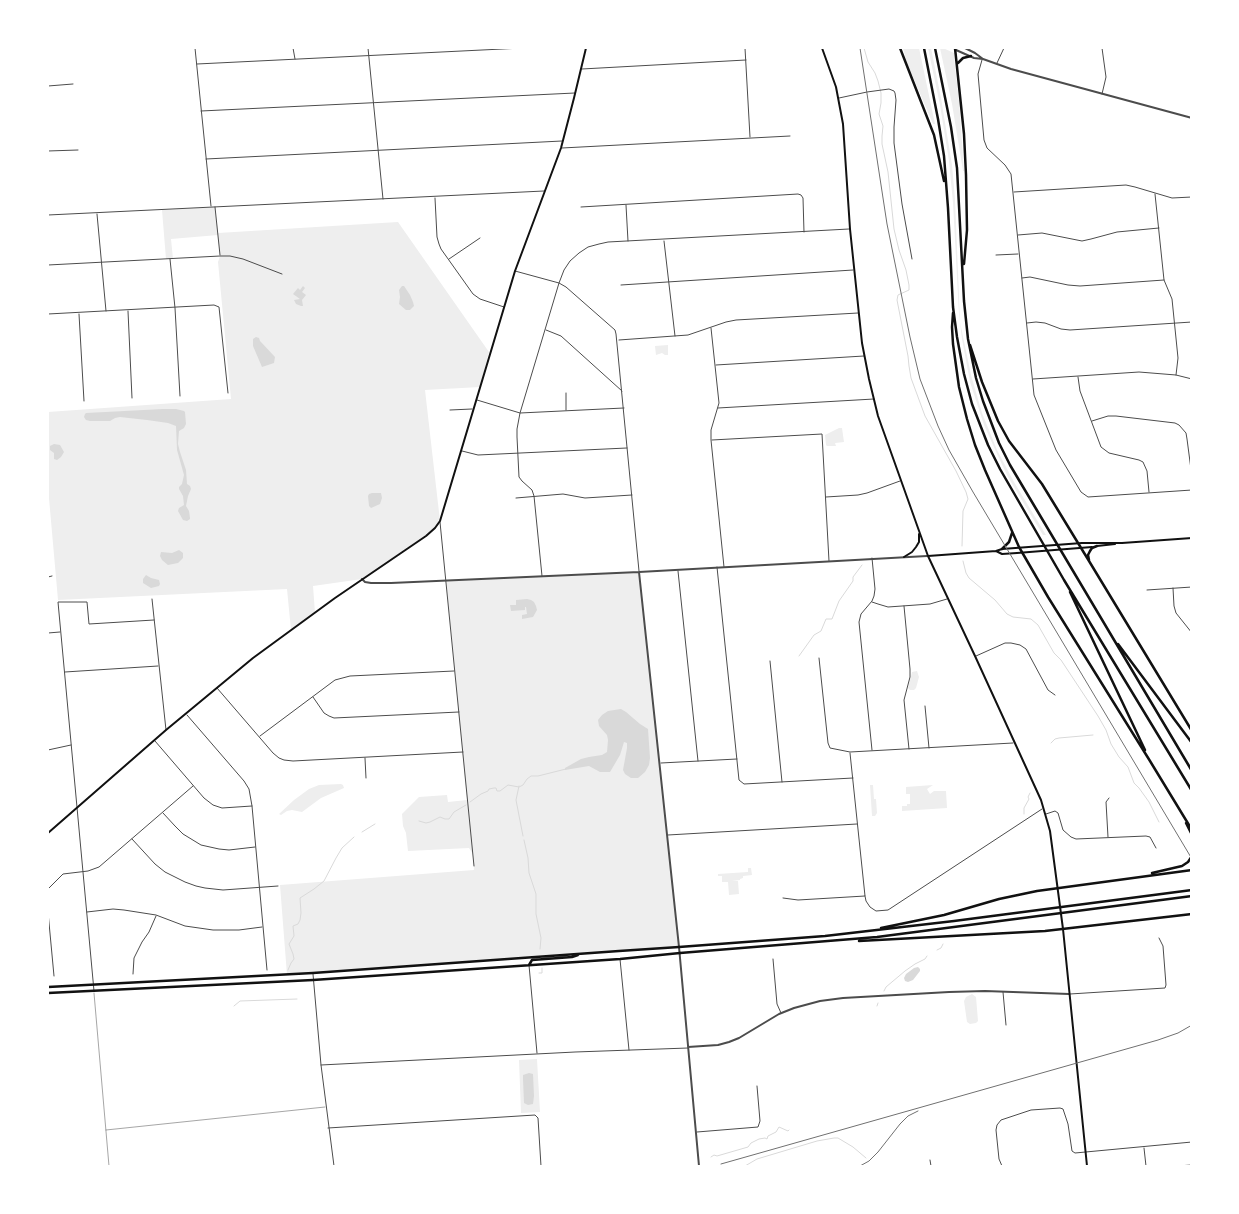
<!DOCTYPE html>
<html>
<head>
<meta charset="utf-8">
<style>
  body { margin:0 }
  #map { position:relative; width:1239px; height:1214px; overflow:hidden; background:#fff; font-family:Montserrat,sans-serif }
  canvas { display:block }
  .frame { position:absolute; inset:0; border:49px solid #fff; pointer-events:none }
</style>
</head>
<body>
<div id="map">
<canvas width="1239" height="1214"></canvas>
<div class="frame"></div>
</div>
<script>
const ctx = document.querySelector('canvas').getContext('2d');
ctx.lineJoin = 'round';
function fill(path, color) {
  ctx.fillStyle = color;
  ctx.fill(path, 'evenodd');
}
function shape(rows) {
  const path = new Path2D();
  for (const r of rows) {
    path.moveTo(r[0], r[1]);
    for (let i = 2; i < r.length; i += 2) path.lineTo(r[i], r[i + 1]);
  }
  return path;
}
function strokePath(path, color, width, dash) {
  ctx.strokeStyle = color;
  ctx.lineWidth = width;
  ctx.lineCap = dash ? 'butt' : 'round';
  ctx.setLineDash(dash || []);
  ctx.stroke(path);
}
const green = shape([
  [903,48,919,48,935,124,933,124,907,63],
  [928,48,931,48,941,98,952,165,955,199,960,322,971,375,982,413,997,450,1014,482,1046,535,1043,535,1032,517,1008,477,998,456,984,425,970,382,962,339,959,314,953,203,949,161,940,105],
  [940,48,943,48,954,53,954,58,959,101,964,171,963,171,952,104],
  [215,207,218,233,398,222,489,352,480,387,425,390,440,521,435,528,426,536,362,579,313,586,315,613,291,630,287,589,58,600,48,487,48,412,231,399,218,262,220,256,218,235,171,239,173,259,166,259,162,210],
  [668,345,668,355,665,355,662,353,656,355,655,346],
  [839,428,842,428,844,442,835,443,836,446,827,446,826,445,825,435],
  [639,572,679,947,287,975,280,885,474,870,473,854,469,848,408,851,406,833,403,826,402,814,419,797,447,795,448,802,467,800,446,580],
  [917,671,919,677,916,688,914,690,910,690,908,688,912,672],
  [341,784,343,785,344,788,321,798,302,812,292,810,287,811,281,815,279,814,294,800,309,789,319,785],
  [870,785,873,785,874,799,876,799,877,813,875,816,872,816],
  [933,785,927,789,930,794,934,791,946,791,947,808,902,811,902,806,907,806,907,804,910,804,910,794,906,794,906,787],
  [748,868,751,868,752,875,743,876,743,878,740,879,740,880,732,881,738,881,739,894,729,895,728,882,722,882,722,876,718,876,718,874,748,872],
  [972,994,976,997,978,1021,976,1023,970,1024,967,1022,964,1001,966,997],
  [537,1059,540,1112,521,1113,519,1060]
]);
const water = shape([
  [303,286,305,288,302,292,306,295,302,300,303,306,301,306,296,304,294,300,300,299,293,294,298,288,300,290],
  [402,286,404,286,410,295,413,302,414,306,410,310,406,310,399,304,400,297,399,290],
  [256,337,259,338,260,341,275,357,274,363,262,367,253,346,253,339],
  [163,409,176,409,184,411,185,412,186,424,184,428,179,431,178,444,180,452,186,470,187,484,190,486,191,489,188,496,186,506,189,511,190,518,190,519,187,521,183,520,178,511,179,508,184,505,183,496,179,489,179,487,182,484,184,475,177,450,176,426,168,423,147,420,120,417,115,418,110,421,90,421,86,420,84,417,85,414,86,413],
  [54,444,60,445,64,452,61,457,57,460,54,459,54,453,50,450,50,446],
  [372,493,381,493,382,498,380,504,371,508,369,506,368,496,369,494],
  [179,550,183,553,183,558,178,563,168,565,162,560,160,556,161,552,172,553],
  [146,575,151,578,159,580,160,584,159,586,151,588,143,583,143,579],
  [527,599,531,600,534,602,536,606,537,610,533,617,522,619,522,615,527,614,526,607,525,607,525,610,511,611,510,605,516,605,516,600],
  [621,709,626,712,640,724,648,729,650,758,649,765,645,772,638,778,631,778,625,774,623,770,627,748,627,743,624,742,620,755,610,772,600,772,589,766,565,770,565,768,581,759,589,757,602,755,607,752,608,740,607,735,599,726,598,720,602,715,608,711],
  [918,967,920,969,920,971,913,980,908,982,905,981,904,978,906,974,914,968],
  [529,1073,533,1074,534,1096,533,1104,528,1105,524,1103,523,1079,523,1075]
]);
const stream = shape([
  [864,48,868,62,875,73,878,81,881,93,881,103,879,114,883,126,882,136,882,144,888,172,894,229,899,250,906,270,909,285,909,290,898,295,897,300,908,356,909,366,911,378,925,416,956,471,966,492,968,499,963,511,962,546],
  [963,561,966,573,969,578,995,600,1007,614,1013,617,1031,619,1038,625,1054,653,1061,660,1098,716,1106,730,1111,744,1119,757,1128,767,1134,783,1139,788,1149,802,1159,822],
  [799,656,814,635,821,631,826,619,832,619,839,601,853,581,853,577,862,565],
  [1051,743,1055,739,1059,738,1093,735],
  [519,786,516,800,523,836],
  [470,802,481,794,488,791,489,789,494,788,496,788,497,791,500,791,508,785,519,787,523,785,527,779,531,776,538,776,566,769],
  [1024,814,1024,808,1029,799,1028,797,1030,793],
  [419,821,426,823,430,822,440,817,445,819,449,819,454,812,466,805],
  [362,832,375,824],
  [524,840,528,858,529,873,536,894,536,914,541,938,540,949],
  [937,950,941,948,943,944],
  [288,970,291,963,294,959,293,954,289,944,294,936,293,926,298,924,300,920,301,913,300,898,314,889,324,881,336,858,342,848,354,837],
  [539,973,542,973,542,968],
  [884,991,886,987,905,971,915,964,925,959,927,956],
  [234,1006,240,1001,297,999],
  [877,1006,878,1003],
  [711,1157,714,1155,717,1156,748,1147,751,1143,759,1139,765,1138,767,1139,768,1136,776,1132,779,1127,788,1131,789,1130],
  [742,1166,745,1166,757,1159,817,1141,834,1138,838,1138,853,1147,866,1158]
]);
const service = shape([
  [94,993,109,1166],
  [106,1130,325,1107]
]);
const minor = shape([
  [195,48,211,206],
  [293,48,295,59],
  [368,48,383,199],
  [745,48,750,137],
  [982,60,978,74,984,140,987,148,1005,165,1011,174,1034,395,1056,450,1081,492,1088,497,1192,490],
  [997,63,1004,48],
  [197,64,523,48],
  [582,69,746,60],
  [48,86,73,84],
  [1102,94,1106,77,1102,48],
  [839,98,867,92,889,89,894,91,895,93,896,100,894,127,894,143,902,204,912,259],
  [201,111,575,93],
  [562,148,790,136],
  [48,151,78,150],
  [206,159,562,141],
  [1014,192,1126,185,1135,187,1172,198,1192,197],
  [1155,194,1164,280,1172,299,1178,358,1176,375],
  [435,198,437,237,439,244,441,249,473,294,480,299,504,307],
  [626,205,628,241],
  [215,207,220,255],
  [581,207,798,194,801,195,803,198,804,232],
  [97,214,106,311],
  [48,215,544,191],
  [1018,235,1042,233,1082,241,1091,239,1117,232,1159,228],
  [664,241,675,336],
  [996,255,1018,254],
  [170,259,175,308,180,396],
  [449,259,480,238],
  [48,265,220,256,230,256,243,259,282,274],
  [515,271,559,283,566,287,615,330,616,334,639,571],
  [1022,278,1030,277,1068,285,1080,286,1164,280],
  [621,285,853,270],
  [128,311,132,398],
  [48,314,214,305,219,307,228,393],
  [79,314,84,401],
  [1027,323,1036,322,1045,323,1061,329,1070,330,1192,322],
  [711,328,719,403,711,430,711,440,724,567],
  [546,330,561,336,622,391],
  [619,340,688,335,726,322,736,320,858,313],
  [716,365,864,356],
  [1078,377,1080,391,1101,447,1109,453,1139,460,1143,462,1147,471,1149,492],
  [1033,379,1139,372,1176,375,1192,379],
  [566,393,566,410],
  [477,400,520,413,624,408],
  [718,408,874,399],
  [450,410,472,409],
  [1092,421,1108,416,1116,416,1175,423,1179,425,1186,433,1187,439,1192,477],
  [712,440,822,434,829,561],
  [462,451,478,455,627,448],
  [826,497,858,495,867,493,900,481],
  [516,498,563,494,585,498,632,495],
  [440,522,474,866],
  [717,567,739,780,744,784,853,778],
  [678,571,698,761],
  [542,576,534,496,532,490,522,481,519,477,517,437,517,429,520,413,559,283,564,270,570,261,579,253,588,247,599,244,608,242,849,229],
  [48,577,52,576],
  [1173,588,1174,606,1176,613,1192,633],
  [1147,590,1192,587],
  [152,599,166,730],
  [872,602,878,604,888,607,930,604,947,599],
  [904,606,910,669,910,677,904,700,909,749],
  [48,633,60,632],
  [976,656,1005,643,1011,643,1020,645,1026,649,1048,690,1055,695],
  [819,658,828,743,830,748,850,752,1013,743],
  [770,661,782,782],
  [65,672,158,666],
  [217,688,273,753,279,758,284,760,293,761,463,752],
  [313,697,324,713,329,716,334,718,459,712],
  [925,706,929,748],
  [187,715,244,781,249,789,252,806,267,970],
  [260,736,335,680,350,676,454,671],
  [155,741,204,798,213,805,222,808,252,806],
  [48,750,71,745],
  [872,750,859,622,861,614,872,601,874,596,875,589,872,558],
  [365,758,366,778],
  [661,763,737,759],
  [163,813,175,826,183,834,201,845,219,849,229,850,255,847],
  [1046,814,1055,811,1058,813,1063,830,1071,837,1076,839,1146,836,1150,837,1156,848],
  [668,835,857,824],
  [1108,837,1106,802,1109,798],
  [132,839,155,864,165,872,185,882,196,886,205,888,223,890,278,886],
  [48,889,63,874,88,871,99,867,193,786],
  [865,896,866,901,870,907,876,911,888,910,1042,809],
  [783,898,798,900,865,896,850,753],
  [48,912,54,976],
  [87,912,113,909,124,910,156,915,185,926,213,930,239,930,262,927],
  [620,959,629,1050],
  [773,959,777,1004,781,1013],
  [529,965,537,1053],
  [133,974,134,958,142,942,149,932,156,916],
  [313,974,321,1065,334,1166],
  [94,991,58,602,87,602,89,624,154,620],
  [1003,992,1006,1025],
  [1070,994,1165,988,1166,985,1163,946,1159,938],
  [321,1065,575,1052,688,1048],
  [328,1128,535,1115,538,1118,541,1166],
  [697,1132,758,1127,760,1121,757,1086],
  [1144,1148,1146,1166],
  [930,1160,931,1166],
  [1002,1166,999,1159,996,1130,997,1125,1001,1120,1031,1110,1060,1108,1063,1109,1068,1124,1072,1151,1075,1153,1192,1142],
  [1177,1166,1192,1165]
]);
const tertiary = shape([
  [965,48,975,53,983,59],
  [956,50,974,58,983,59,1011,69,1192,118],
  [639,572,679,947,699,1166],
  [362,579,365,582,371,583,391,583,639,572,927,556],
  [688,1047,718,1045,729,1042,739,1038,779,1014,794,1008,820,1001,843,998,949,992,985,991,1069,994]
]);
const secondary = shape([
  [822,48,836,87,843,124,850,229,862,343,869,379,878,416,928,556,975,656,1041,800,1050,831,1063,929,1087,1166],
  [1097,546,1115,544],
  [996,551,1002,549,1082,543,1122,543,1192,538],
  [928,556,996,551,1002,554,1017,553,1092,547],
  [904,557,912,552,916,547,919,542,919,534],
  [48,833,166,730,253,658,335,598,426,536,435,528,440,521,515,271,561,148,574,98,586,48]
]);
const trunk = shape([
  [529,965,532,960,572,957,578,955],
  [48,987,313,973,619,951,679,947],
  [48,993,313,980,620,959,680,953]
]);
const motorway = shape([
  [900,48,934,135,944,181],
  [924,48,938,119,944,156,948,208,953,307,957,337,964,374,972,404,988,445,1000,469,1064,580,1192,791],
  [935,48,951,127,957,168,964,301,968,339,976,378,983,401,999,443,1010,465,1192,771],
  [955,48,964,134,966,175,967,230,964,264],
  [958,63,963,58,971,56],
  [953,313,952,327,953,344,959,387,967,419,975,445,985,470,1019,547,1048,597,1150,761,1192,830],
  [970,345,982,382,998,421,1009,441,1042,484,1089,561,1192,731],
  [1002,549,1009,542,1012,533],
  [1089,560,1088,555,1090,551,1092,548,1097,546],
  [1070,592,1145,750],
  [1118,644,1192,743],
  [1186,823,1192,835],
  [1152,873,1182,866,1188,862,1192,856],
  [881,928,944,915,999,899,1037,891,1192,870],
  [859,941,1045,931,1192,914],
  [679,947,825,936,954,921,1192,890],
  [680,953,877,937,1192,896]
]);
const rail = shape([
  [860,48,887,224,910,337,920,379,938,426,949,450,973,492,1192,859],
  [721,1164,1158,1040,1178,1033,1192,1025],
  [860,1166,869,1161,878,1152,900,1124,908,1116,918,1111]
]);
fill(green, '#eee');
fill(water, '#d9d9d9');
strokePath(stream, '#d9d9d9', 1);
strokePath(service, '#4c4c4c', 0.5);
strokePath(minor, '#4c4c4c', 1);
strokePath(tertiary, '#4c4c4c', 2);
strokePath(secondary, '#111', 2);
strokePath(trunk, '#111', 2.5);
strokePath(motorway, '#111', 2.5);
strokePath(rail, '#707070', 1);
</script>
</body>
</html>
